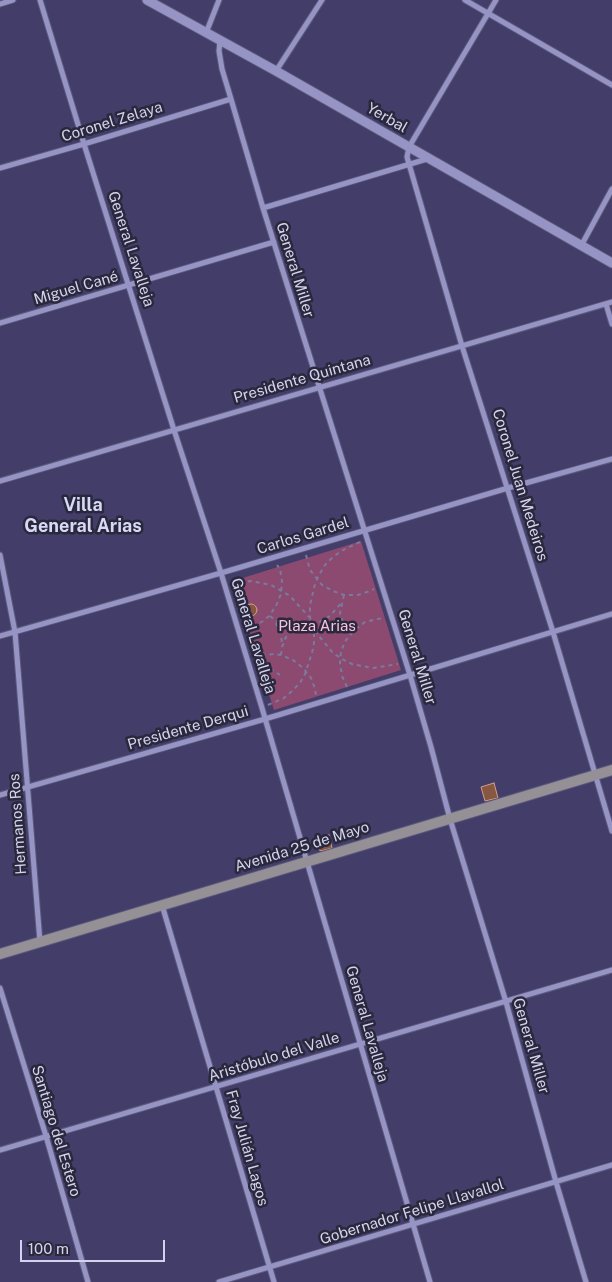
<!DOCTYPE html>
<html>
<head>
<meta charset="utf-8">
<style>
  body { margin:0 }
  #map { position:relative; width:612px; height:1282px; overflow:hidden; background:#423e69; font-family:"Public Sans",sans-serif }
  canvas { display:block }
  .scale { position:absolute; left:20px; top:1240px; width:145px; height:22px; box-sizing:border-box; border:2px solid #d4d3ed; border-top:0; padding-left:6px; font-size:15px; line-height:18px; white-space:nowrap; color:#d4d3ed; -webkit-text-stroke:4px #29283c; paint-order:stroke }
</style>
</head>
<body>
<div id="map">
<canvas width="612" height="1282"></canvas>
<div class="scale">100 m</div>
</div>
<script>
const ctx = document.querySelector('canvas').getContext('2d');
ctx.lineJoin = 'round';
function fill(path, color) {
  ctx.fillStyle = color;
  ctx.fill(path, 'evenodd');
}
function shape(rows) {
  const path = new Path2D();
  for (const r of rows) {
    if (r.length === 3) {
      path.moveTo(r[0] + r[2], r[1]);
      path.arc(r[0], r[1], r[2], 0, 2 * Math.PI);
      continue;
    }
    path.moveTo(r[0], r[1]);
    for (let i = 2; i < r.length; i += 2) path.lineTo(r[i], r[i + 1]);
  }
  return path;
}
function strokePath(path, color, width, dash) {
  ctx.strokeStyle = color;
  ctx.lineWidth = width;
  ctx.lineCap = dash ? 'butt' : 'round';
  ctx.setLineDash(dash || []);
  ctx.stroke(path);
}
function label(font, color, halo, rows, align = 'center') {
  ctx.font = font + ' "Public Sans",sans-serif';
  ctx.lineWidth = 5;
  ctx.setLineDash([]);
  ctx.textBaseline = 'middle';
  ctx.strokeStyle = halo;
  ctx.fillStyle = color;
  for (const [text, x, y, turn = 0] of rows) {
    ctx.save();
    ctx.translate(x, y);
    ctx.rotate((+turn || 0) * Math.PI / 180);
    ctx.textAlign = isNaN(turn) ? turn : align;
    if (halo) ctx.strokeText(text, 0, 0);
    ctx.fillText(text, 0, 0);
    ctx.restore();
  }
}
const green = shape([
  [361,541,401,670,274,710,233,581]
]);
const building = shape([
  [251,610,6],
  [494,783,498,798,485,801,481,787,494,783],
  [329,835,332,848,321,851,318,849,315,839,329,835]
]);
const path = shape([
  [360,542,341,551,332,558,325,565,319,575,315,584,310,605,310,618,314,630,333,653,342,659,352,664,373,668,398,664],
  [306,555,310,570,322,585,333,591,344,595,358,595,370,591,374,589],
  [232,584,250,581,271,585,290,596,309,617],
  [344,595,340,613,342,620,353,632],
  [270,616,283,626,299,628],
  [324,621,338,623,346,627],
  [276,623,281,635,282,644],
  [245,628,253,627,263,621,269,616,276,606,281,594,282,581,280,569,277,565],
  [264,655,264,661,268,667,280,675],
  [281,655,282,647,286,637,291,632,322,621,330,616,342,602],
  [254,658,262,655,275,654,281,655,293,660,303,668,311,678,315,689,316,696],
  [347,687,342,676,340,664,341,651,346,640,355,630,365,622,377,619,384,618],
  [268,705,284,698,292,691,300,683,305,674,312,653,314,643,314,630]
]);
const minor = shape([
  [40,0,84,144,174,430,221,573,262,708,430,1282],
  [465,0,612,85],
  [496,0,409,147,407,157,462,346,553,632,612,831],
  [0,4,13,0],
  [206,33,219,0],
  [220,41,219,51,222,69,231,99,263,208,410,675,431,747,450,819,506,1002,556,1182,586,1282],
  [276,71,322,0],
  [0,168,84,144,231,99],
  [263,208,427,159],
  [581,246,612,189],
  [606,304,612,324],
  [0,323,274,242],
  [0,481,612,302],
  [0,555,15,632,40,942],
  [0,636,221,573,508,488,612,459],
  [0,795,265,719,612,614],
  [162,905,274,1282],
  [0,988,46,1136,88,1282],
  [0,1150,612,970],
  [219,1282,612,1165]
]);
const tertiary = shape([
  [147,0,276,71,612,263]
]);
const secondary = shape([
  [0,954,612,770]
]);
const streetNames = [
  ["Yerbal",387,118,30],
  ["Coronel Zelaya",112,122,-17],
  ["General Lavalleja",131,249,72],
  ["General Miller",295,270,73],
  ["Miguel Cané",76,288,-16],
  ["Presidente Quintana",302,379,-16],
  ["Coronel Juan Medeiros",520,485,73],
  ["Carlos Gardel",303,536,-17],
  ["General Lavalleja",253,636,73],
  ["General Miller",417,657,73],
  ["Presidente Derqui",188,728,-16],
  ["Hermanos Ros",18,824,-94],
  ["Avenida 25 de Mayo",302,847,-17],
  ["General Lavalleja",367,1024,74],
  ["General Miller",531,1046,74],
  ["Aristóbulo del Valle",274,1057,-17],
  ["Santiago del Estero",56,1131,73],
  ["Fray Julián Lagos",247,1148,74],
  ["Gobernador Felipe Llavallol",412,1212,-17]
];
const parkNames = [
  ["Plaza Arias",317,626]
];
const quarterNames = [
  ["Villa",83,505],
  ["General Arias",83,526]
];
fill(green, '#8c4a70');
fill(building, '#865741');
strokePath(building, '#d4a088', 1);
strokePath(minor, '#5c587c', 7);
strokePath(tertiary, '#5c587c', 11);
strokePath(secondary, '#5c587c', 12);
strokePath(path, '#7b799d', 2, [4, 4]);
strokePath(minor, '#9694c4', 5);
strokePath(tertiary, '#9694c4', 9);
strokePath(secondary, '#949096', 10);
label('15px', '#d4d3ed', '#29283c', streetNames);
label('15px', '#fac2df', '#29283c', parkNames);
label('bold 18px', '#d8d8f7', '#29283c', quarterNames);
</script>
</body>
</html>
